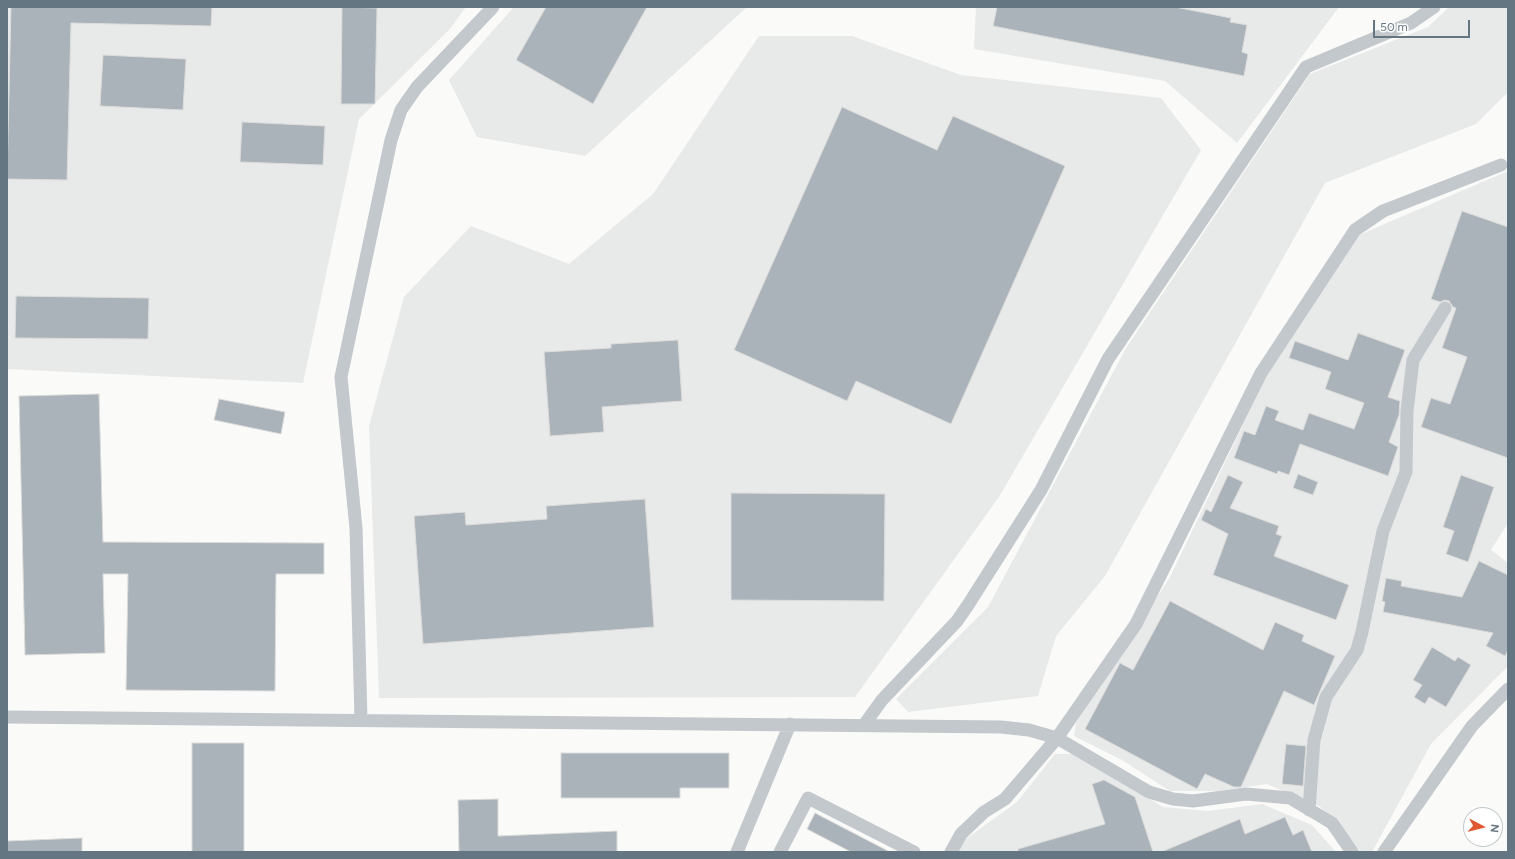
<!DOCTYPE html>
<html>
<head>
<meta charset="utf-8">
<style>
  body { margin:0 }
  #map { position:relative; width:1515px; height:859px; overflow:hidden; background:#fafaf8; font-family:Figtree,sans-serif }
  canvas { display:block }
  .frame { position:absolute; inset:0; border:8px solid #657683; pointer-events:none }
  .north { position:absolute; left:1463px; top:807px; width:40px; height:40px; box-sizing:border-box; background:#fff; border:1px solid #c1c8cd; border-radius:50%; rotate:97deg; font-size:11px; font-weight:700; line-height:16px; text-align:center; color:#657683 }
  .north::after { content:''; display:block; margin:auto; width:14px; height:18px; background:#e4572e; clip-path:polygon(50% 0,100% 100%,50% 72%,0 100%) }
  .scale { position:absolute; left:1373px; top:20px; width:97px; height:18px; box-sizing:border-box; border:2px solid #657683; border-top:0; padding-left:5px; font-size:12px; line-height:14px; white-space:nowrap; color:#657683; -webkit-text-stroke:3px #fff; paint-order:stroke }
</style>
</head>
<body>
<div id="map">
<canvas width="1515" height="859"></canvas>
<div class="frame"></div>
<div class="north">N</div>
<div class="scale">50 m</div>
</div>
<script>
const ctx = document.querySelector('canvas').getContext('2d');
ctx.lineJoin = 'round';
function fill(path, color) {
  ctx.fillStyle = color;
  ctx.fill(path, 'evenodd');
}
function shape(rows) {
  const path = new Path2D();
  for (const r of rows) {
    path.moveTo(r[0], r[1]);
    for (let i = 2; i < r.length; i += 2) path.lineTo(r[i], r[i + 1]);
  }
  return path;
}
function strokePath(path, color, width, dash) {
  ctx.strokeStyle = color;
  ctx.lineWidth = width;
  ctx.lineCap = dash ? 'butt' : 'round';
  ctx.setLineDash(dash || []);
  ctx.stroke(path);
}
const built = shape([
  [7,7,466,7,449,30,359,119,303,383,7,369],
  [514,7,747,7,585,156,477,137,449,80],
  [976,7,1339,7,1237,143,1165,81,974,49],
  [1449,7,1508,7,1508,92,1476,124,1325,183,1105,576,1056,636,1038,696,908,712,896,699,988,607,1126,348,1310,74,1428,27],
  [759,36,852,36,961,75,1161,98,1201,150,999,497,855,697,379,698,369,426,404,297,471,226,569,264,653,194],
  [1508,171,1508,523,1491,550,1508,563,1508,666,1431,744,1372,852,1360,852,1338,821,1319,806,1267,784,1218,791,1170,791,1122,760,1074,736,1076,723,1170,577,1268,373,1359,235],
  [1055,754,1076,754,1163,807,1208,811,1262,804,1312,825,1336,852,958,852,963,841,1017,802]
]);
const building = shape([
  [11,7,212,7,211,26,71,23,67,180,7,179,11,7],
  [342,7,377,8,375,104,341,104,342,7],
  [546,7,647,7,593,104,516,60,546,7],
  [997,7,1175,7,1231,18,1230,22,1247,25,1242,52,1248,54,1244,76,993,26,997,7],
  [103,55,186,59,183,110,100,106,103,55],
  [842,107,937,150,953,116,1065,166,951,424,856,381,847,401,734,350,842,107],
  [242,122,325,126,323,165,240,162,242,122],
  [1462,211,1508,227,1508,458,1421,427,1431,398,1450,404,1467,357,1442,348,1456,308,1453,307,1449,301,1445,300,1440,302,1431,299,1462,211],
  [16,296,149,298,148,339,15,338,16,296],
  [1358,333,1405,350,1388,397,1400,401,1399,415,1389,442,1398,447,1388,476,1300,444,1289,475,1278,471,1277,474,1234,458,1244,431,1255,435,1266,406,1279,411,1275,420,1303,430,1309,413,1354,429,1364,403,1325,389,1331,372,1289,358,1295,341,1348,360,1358,333],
  [678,340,682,401,602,407,604,432,550,436,544,352,611,348,611,344,678,340],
  [99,394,103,542,324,543,324,574,276,574,275,691,126,690,128,574,103,574,105,653,25,655,19,396,99,394],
  [219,399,285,412,281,434,214,420,219,399],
  [1298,474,1318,482,1313,495,1293,488,1298,474],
  [1228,475,1243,482,1230,508,1279,526,1276,534,1282,536,1274,556,1349,585,1336,620,1213,575,1228,534,1201,520,1206,509,1211,512,1228,475],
  [1461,475,1494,487,1468,562,1446,554,1454,531,1443,527,1461,475],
  [731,493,885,494,884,601,731,600,731,493],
  [645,499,654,627,423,644,414,516,465,512,466,525,547,519,546,506,645,499],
  [1479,561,1508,575,1508,650,1505,656,1486,646,1493,633,1383,612,1385,602,1382,601,1386,578,1402,581,1401,586,1462,597,1479,561],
  [1170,601,1263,650,1275,622,1304,635,1302,641,1335,656,1314,705,1284,691,1241,787,1234,787,1205,774,1197,789,1085,729,1120,663,1133,670,1170,601],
  [1432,647,1455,661,1458,657,1471,665,1446,707,1429,697,1425,704,1414,697,1422,685,1413,680,1432,647],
  [192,743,244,743,244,852,192,852,192,743],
  [1286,744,1306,746,1303,786,1282,784,1286,744],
  [561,753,729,753,729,788,680,788,680,798,561,798,561,753],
  [1104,780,1135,797,1153,852,1018,852,1018,849,1105,824,1092,784,1104,780],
  [498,799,498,836,617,831,617,852,459,852,458,800,498,799],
  [815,813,890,852,851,852,807,829,815,813],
  [1285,817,1293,835,1303,830,1312,852,1161,852,1240,819,1245,834,1285,817],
  [82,838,82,852,7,852,7,841,82,838]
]);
const minor = shape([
  [7,717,1001,727,1029,730,1057,738,1149,792,1173,799,1193,801,1246,794,1290,798,1332,823,1352,852],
  [361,720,356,528,341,377,391,140,401,110,417,87,493,7],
  [864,725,882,700,957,621,968,605,1041,490,1108,359,1306,67,1411,23,1434,7],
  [1309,810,1314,740,1326,697,1357,650,1362,632,1383,531,1406,472,1407,411,1413,360,1445,308],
  [737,852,790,724],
  [780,852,808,798,914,852],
  [951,852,961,834,984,812,1005,799,1057,738,1136,624,1261,373,1355,230,1383,211,1501,165],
  [1384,852,1472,726,1508,689]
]);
fill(built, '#e8e9e9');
fill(building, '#aab3b9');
strokePath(building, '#dcdcda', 1);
strokePath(minor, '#c3c8cc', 13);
</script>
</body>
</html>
